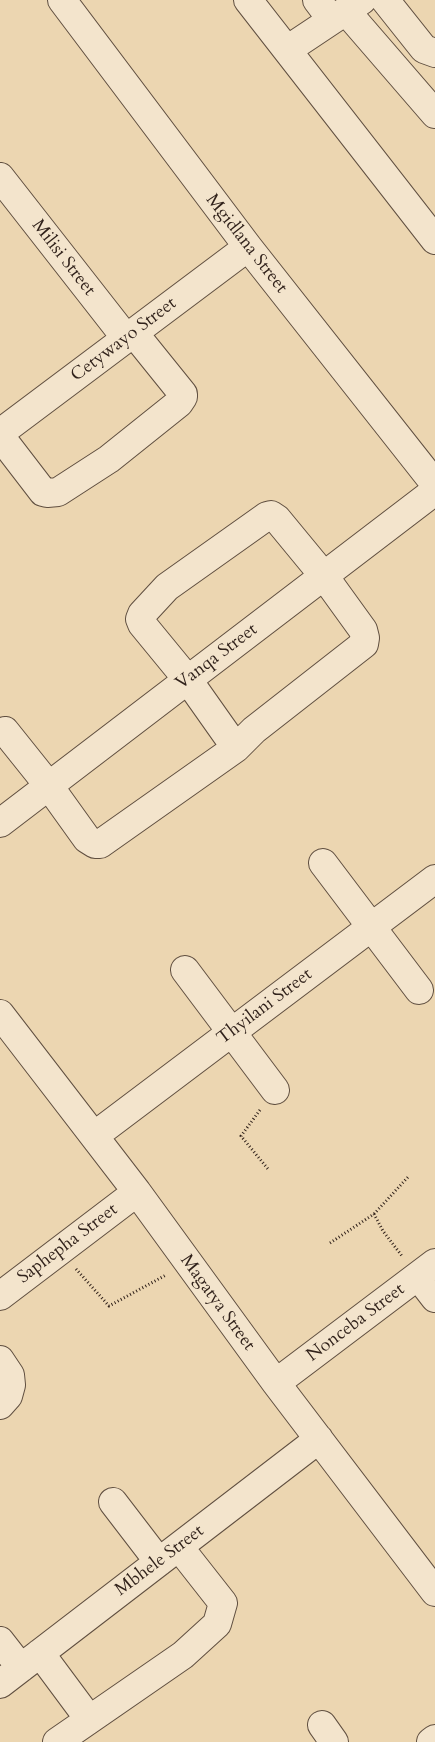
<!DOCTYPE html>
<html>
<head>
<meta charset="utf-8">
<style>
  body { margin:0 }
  canvas { display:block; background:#ecd6b1 }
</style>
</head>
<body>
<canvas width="435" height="1742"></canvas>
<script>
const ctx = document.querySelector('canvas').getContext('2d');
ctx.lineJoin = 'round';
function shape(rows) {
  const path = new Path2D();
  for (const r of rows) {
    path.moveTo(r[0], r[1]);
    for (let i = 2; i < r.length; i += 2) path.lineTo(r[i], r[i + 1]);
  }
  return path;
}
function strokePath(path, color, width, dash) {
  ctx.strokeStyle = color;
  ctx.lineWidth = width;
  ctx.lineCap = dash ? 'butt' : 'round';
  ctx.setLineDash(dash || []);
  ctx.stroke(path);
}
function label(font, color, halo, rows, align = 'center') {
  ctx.font = font + ' Cardo,serif';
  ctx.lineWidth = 5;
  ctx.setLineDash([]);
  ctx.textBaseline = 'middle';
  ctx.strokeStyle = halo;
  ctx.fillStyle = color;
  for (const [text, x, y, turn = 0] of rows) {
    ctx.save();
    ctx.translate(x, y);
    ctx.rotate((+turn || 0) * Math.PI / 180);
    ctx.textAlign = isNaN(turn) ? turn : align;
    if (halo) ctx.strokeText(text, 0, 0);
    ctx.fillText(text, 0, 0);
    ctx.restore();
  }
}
const path = shape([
  [260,1110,241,1136,268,1169],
  [374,1214,409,1176],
  [330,1243,374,1214,383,1231,402,1256],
  [76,1269,109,1306,166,1275]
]);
const minor = shape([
  [62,0,248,247,435,484],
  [248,0,435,240],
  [317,0,332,20],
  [385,0,424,49,435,53],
  [346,11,435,114],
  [287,50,362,0],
  [0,177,126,338],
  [0,433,248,247],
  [0,436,43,492,47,493,58,492,109,459,179,403,183,397,183,394,133,332],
  [5,731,49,786,87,839,95,844,100,844,236,748,254,730,364,644,365,638,363,630,324,576,277,519,271,515,267,516,167,587,142,614,140,619,142,624,188,680,236,748],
  [0,823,435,491],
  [323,863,419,990],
  [185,970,275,1090],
  [0,1014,137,1192,276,1383,435,1592],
  [94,1136,435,879],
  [418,1276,435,1298],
  [0,1296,137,1192],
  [0,1360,10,1375,11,1385,8,1396,0,1405],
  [276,1383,435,1263],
  [113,1502,159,1562],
  [0,1641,21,1668],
  [40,1653,89,1719],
  [0,1684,319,1439],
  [322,1725,334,1742],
  [57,1742,183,1655,217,1624,223,1603,179,1547],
  [431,1742,435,1739]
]);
const streetNames = [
  ["Mgidlana Street",246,244,52],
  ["Milisi Street",63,258,52],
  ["Cetywayo Street",124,340,-37],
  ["Vanqa Street",217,657,-37],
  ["Thyilani Street",265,1007,-37],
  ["Saphepha Street",68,1244,-37],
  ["Magatya Street",217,1303,54],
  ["Nonceba Street",356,1323,-37],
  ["Mbhele Street",160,1561,-37]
];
strokePath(minor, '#604f40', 30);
strokePath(path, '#31221b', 3, [1, 2.5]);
strokePath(minor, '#f3e4cc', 28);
label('18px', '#31221b', '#f3e4cc', streetNames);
</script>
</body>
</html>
